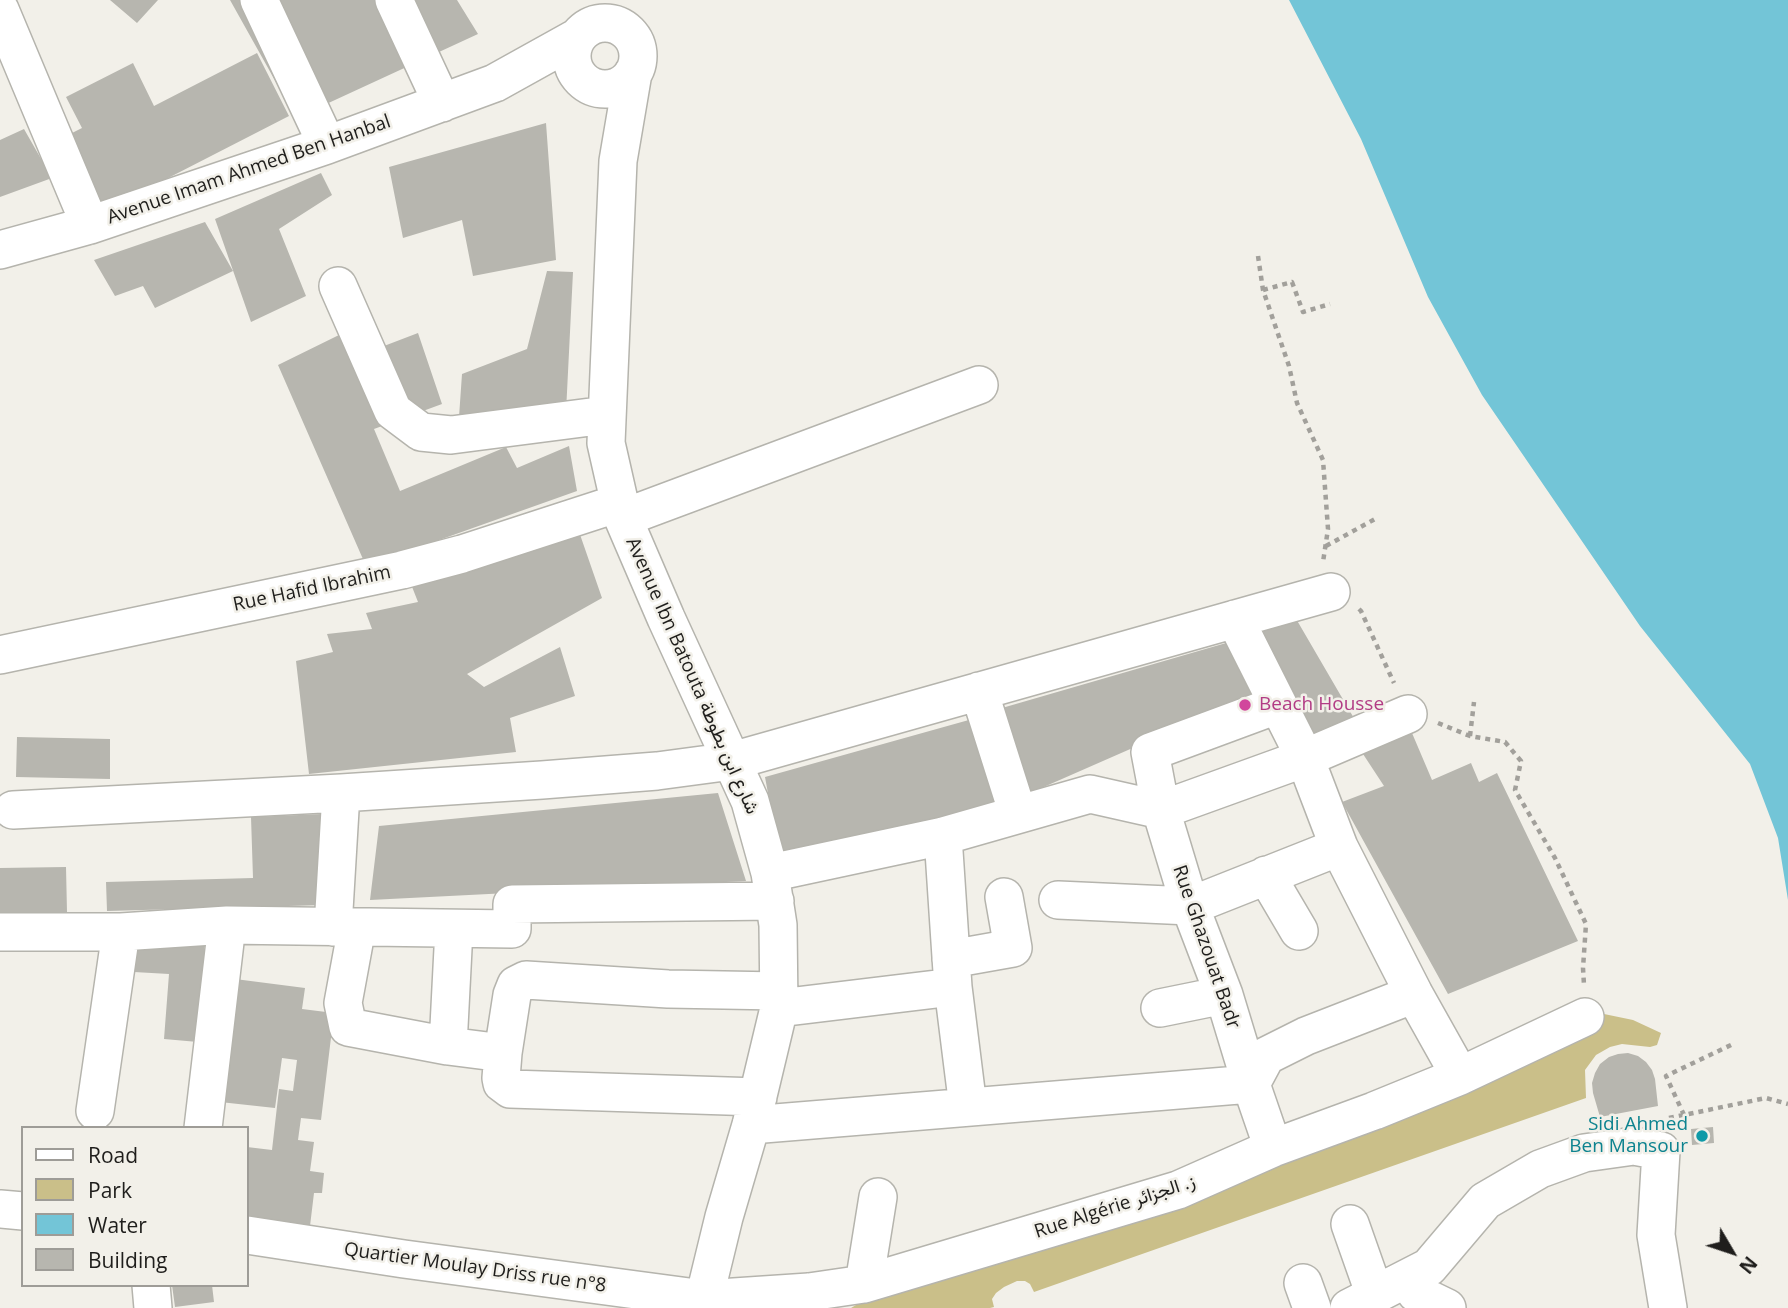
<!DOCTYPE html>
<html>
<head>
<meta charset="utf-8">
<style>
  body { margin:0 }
  #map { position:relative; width:1788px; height:1308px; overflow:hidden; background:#f2f0e9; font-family:"Open Sans",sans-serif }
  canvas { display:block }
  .legend { position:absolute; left:21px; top:1126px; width:228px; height:161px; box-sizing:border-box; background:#f2f0e9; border:2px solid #9e9c97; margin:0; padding:9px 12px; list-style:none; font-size:21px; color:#1f1e1c }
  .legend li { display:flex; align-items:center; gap:14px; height:35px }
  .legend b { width:35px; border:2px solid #9e9c97 }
  .north { position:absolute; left:1697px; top:1217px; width:70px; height:70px; -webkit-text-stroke:5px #f2f0e9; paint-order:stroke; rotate:129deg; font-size:19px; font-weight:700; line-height:28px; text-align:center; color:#1f1e1c }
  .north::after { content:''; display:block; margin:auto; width:24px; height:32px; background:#1f1e1c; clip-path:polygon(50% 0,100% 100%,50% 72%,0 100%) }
</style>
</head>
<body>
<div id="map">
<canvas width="1788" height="1308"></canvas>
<ul class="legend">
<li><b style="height:9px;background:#fff"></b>Road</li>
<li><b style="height:19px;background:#cabf89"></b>Park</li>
<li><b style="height:19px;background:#73c5d7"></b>Water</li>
<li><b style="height:19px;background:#b7b6af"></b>Building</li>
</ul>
<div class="north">N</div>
</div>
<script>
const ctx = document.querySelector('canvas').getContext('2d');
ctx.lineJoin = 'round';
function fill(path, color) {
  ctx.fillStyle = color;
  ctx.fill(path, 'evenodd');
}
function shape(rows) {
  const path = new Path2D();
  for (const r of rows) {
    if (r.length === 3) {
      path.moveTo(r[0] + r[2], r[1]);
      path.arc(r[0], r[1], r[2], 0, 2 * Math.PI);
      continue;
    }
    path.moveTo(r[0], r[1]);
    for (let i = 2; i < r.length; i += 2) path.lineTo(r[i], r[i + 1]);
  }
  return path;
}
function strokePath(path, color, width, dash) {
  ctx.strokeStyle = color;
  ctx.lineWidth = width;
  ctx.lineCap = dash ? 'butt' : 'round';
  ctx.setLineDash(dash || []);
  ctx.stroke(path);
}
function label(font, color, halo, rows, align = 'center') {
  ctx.font = font + ' "Open Sans",Vazirmatn,sans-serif';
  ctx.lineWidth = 5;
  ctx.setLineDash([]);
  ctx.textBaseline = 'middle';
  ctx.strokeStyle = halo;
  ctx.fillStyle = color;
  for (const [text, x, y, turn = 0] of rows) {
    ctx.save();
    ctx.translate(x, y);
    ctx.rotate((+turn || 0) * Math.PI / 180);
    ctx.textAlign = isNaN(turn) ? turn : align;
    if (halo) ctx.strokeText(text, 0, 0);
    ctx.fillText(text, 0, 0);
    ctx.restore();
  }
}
const green = shape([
  [1604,1014,1633,1020,1661,1033,1657,1045,1650,1047,1622,1044,1610,1047,1596,1055,1585,1070,1586,1098,1034,1292,1030,1284,1025,1281,1017,1281,1004,1287,996,1293,992,1299,994,1307,990,1308,851,1308,881,1290,1492,1082,1501,1077,1499,1070,1598,1015]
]);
const water = shape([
  [1289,0,1788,0,1788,900,1778,838,1750,764,1640,626,1482,395,1428,297,1361,139]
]);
const building = shape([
  [110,0,158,0,137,23],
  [230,0,457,0,478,34,296,118],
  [257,53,289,116,98,214,60,139,82,128,66,97,133,63,154,106],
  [546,123,556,260,473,276,462,220,403,238,389,167],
  [24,129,52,178,0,197,0,140],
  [321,173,332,195,279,229,306,296,251,322,215,219],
  [205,222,233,271,155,308,143,286,115,296,94,260],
  [547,271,573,272,566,412,459,417,462,374,527,349],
  [418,333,442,404,374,429,400,491,506,447,517,468,569,446,577,491,366,566,278,365,339,335,350,359],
  [576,523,602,598,467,674,484,687,560,647,575,696,510,718,516,752,309,774,296,661,333,652,327,634,372,629,366,613,418,602,407,574],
  [1295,617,1355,720,1308,741,1250,630],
  [1233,641,1258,693,1030,793,1002,708],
  [976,718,1005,802,780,859,765,777],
  [1409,726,1432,780,1471,763,1479,782,1497,773,1578,941,1448,994,1342,802,1384,786,1363,754],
  [17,737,110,739,110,779,16,777],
  [718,793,746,881,370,900,379,826],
  [323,814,325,905,107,911,106,882,253,878,251,817],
  [66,867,67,912,0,913,0,868],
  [136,936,205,940,198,1042,164,1039,169,974,134,972],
  [235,979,305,988,302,1009,334,1013,321,1120,301,1118,298,1140,314,1142,310,1171,324,1173,322,1193,314,1193,310,1226,247,1218,247,1147,272,1150,279,1089,293,1091,297,1060,282,1058,275,1108,220,1102],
  [1628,1053,1638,1056,1646,1062,1652,1070,1655,1079,1658,1106,1600,1117,1593,1093,1592,1083,1595,1073,1600,1064,1609,1057,1618,1054],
  [1713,1127,1714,1143,1692,1145,1691,1129],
  [172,1285,212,1285,214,1302,175,1307]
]);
const path = shape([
  [1258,256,1263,290,1289,366,1297,403,1323,460,1328,529,1323,562],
  [1263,290,1292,282,1303,312,1330,304],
  [1326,546,1375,519],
  [1359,609,1361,611,1394,683],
  [1438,723,1470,736,1505,742,1521,761,1515,790,1555,858,1586,924,1583,968,1584,985],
  [1470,736,1474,702],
  [1684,1115,1666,1076,1733,1044],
  [1669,1118,1766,1098,1788,1104]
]);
const minor = shape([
  [259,0,327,145],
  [394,0,442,103],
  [0,10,90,225],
  [605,56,33],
  [633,73,618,161,606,443,623,518,666,618,750,801,770,873,778,925,779,1008,751,1125,724,1217,704,1299,703,1308],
  [0,250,90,225,327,145,495,83,576,38],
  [338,286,393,411,421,432,451,435,606,415],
  [623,518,979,385],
  [1235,619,1305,758,1339,847,1414,994,1460,1076],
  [0,655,402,570,462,554,619,503],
  [979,691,1018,814],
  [13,810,341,793,542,780,657,771,732,761,1331,592],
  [943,836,953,987,968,1107],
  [770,873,943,836,1090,794,1161,810,1305,758,1408,714],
  [1266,875,1299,931],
  [1058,900,1190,906,1339,847],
  [333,927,341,793],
  [357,927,343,1003,348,1027,448,1046,503,1053,512,995,516,985,526,980,668,989,779,991],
  [0,932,121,932,227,925,512,929,512,904,775,901],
  [951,959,1013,948,1004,897],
  [779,1008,953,987],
  [1160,1008,1224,995],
  [448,1046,454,929],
  [503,1053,501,1078,502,1083,510,1089,758,1097],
  [95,1111,121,932],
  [751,1125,1251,1084,1224,995,1190,906,1161,810,1150,752,1277,705],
  [203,1128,227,925],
  [1273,1148,1251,1084,1266,1056,1306,1036,1414,994],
  [0,1209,23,1211],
  [1350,1224,1375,1295],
  [247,1235,404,1259,704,1299,809,1292,864,1284,1178,1190,1273,1148,1374,1111,1460,1076,1585,1017],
  [1412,1276,1416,1293,1447,1308],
  [1303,1283,1312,1308],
  [864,1284,878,1197],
  [151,1285,153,1308],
  [1349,1308,1429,1267,1485,1201,1540,1169,1584,1153,1634,1146,1661,1151,1656,1235,1668,1308]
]);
const markers = [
  [1245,705,7,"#d1479c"],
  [1702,1136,7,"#0f9aa8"]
];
const streetNames = [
  ["Avenue Imam Ahmed Ben Hanbal",249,170,-19],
  ["Rue Hafid Ibrahim",312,589,-12],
  ["Avenue Ibn Batouta شارع ابن بطوطة",692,676,66],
  ["Rue Ghazouat Badr",1206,947,71],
  ["Rue Algérie ز. الجزائر",1115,1207,-18],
  ["Quartier Moulay Driss rue n°8",475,1268,8]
];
const hotelNames = [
  ["Beach Housse",1259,705]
];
const cultureNames = [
  ["Sidi Ahmed",1688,1125],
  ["Ben Mansour",1688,1147]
];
fill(green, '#cabf89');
fill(water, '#73c5d7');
fill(building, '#b7b6af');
strokePath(minor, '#b5b4ad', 40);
strokePath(path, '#a2a09b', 4.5, [5, 5]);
strokePath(minor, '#fff', 37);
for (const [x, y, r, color] of markers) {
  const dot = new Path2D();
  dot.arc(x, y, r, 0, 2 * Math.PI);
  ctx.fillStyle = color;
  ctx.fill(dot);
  strokePath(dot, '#f2f0e9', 2.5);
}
label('19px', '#1f1e1c', '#f2f0e9', streetNames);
label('19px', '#b23c85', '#f2f0e9', hotelNames, 'left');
label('19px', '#0d838f', '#f2f0e9', cultureNames, 'right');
</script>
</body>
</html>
